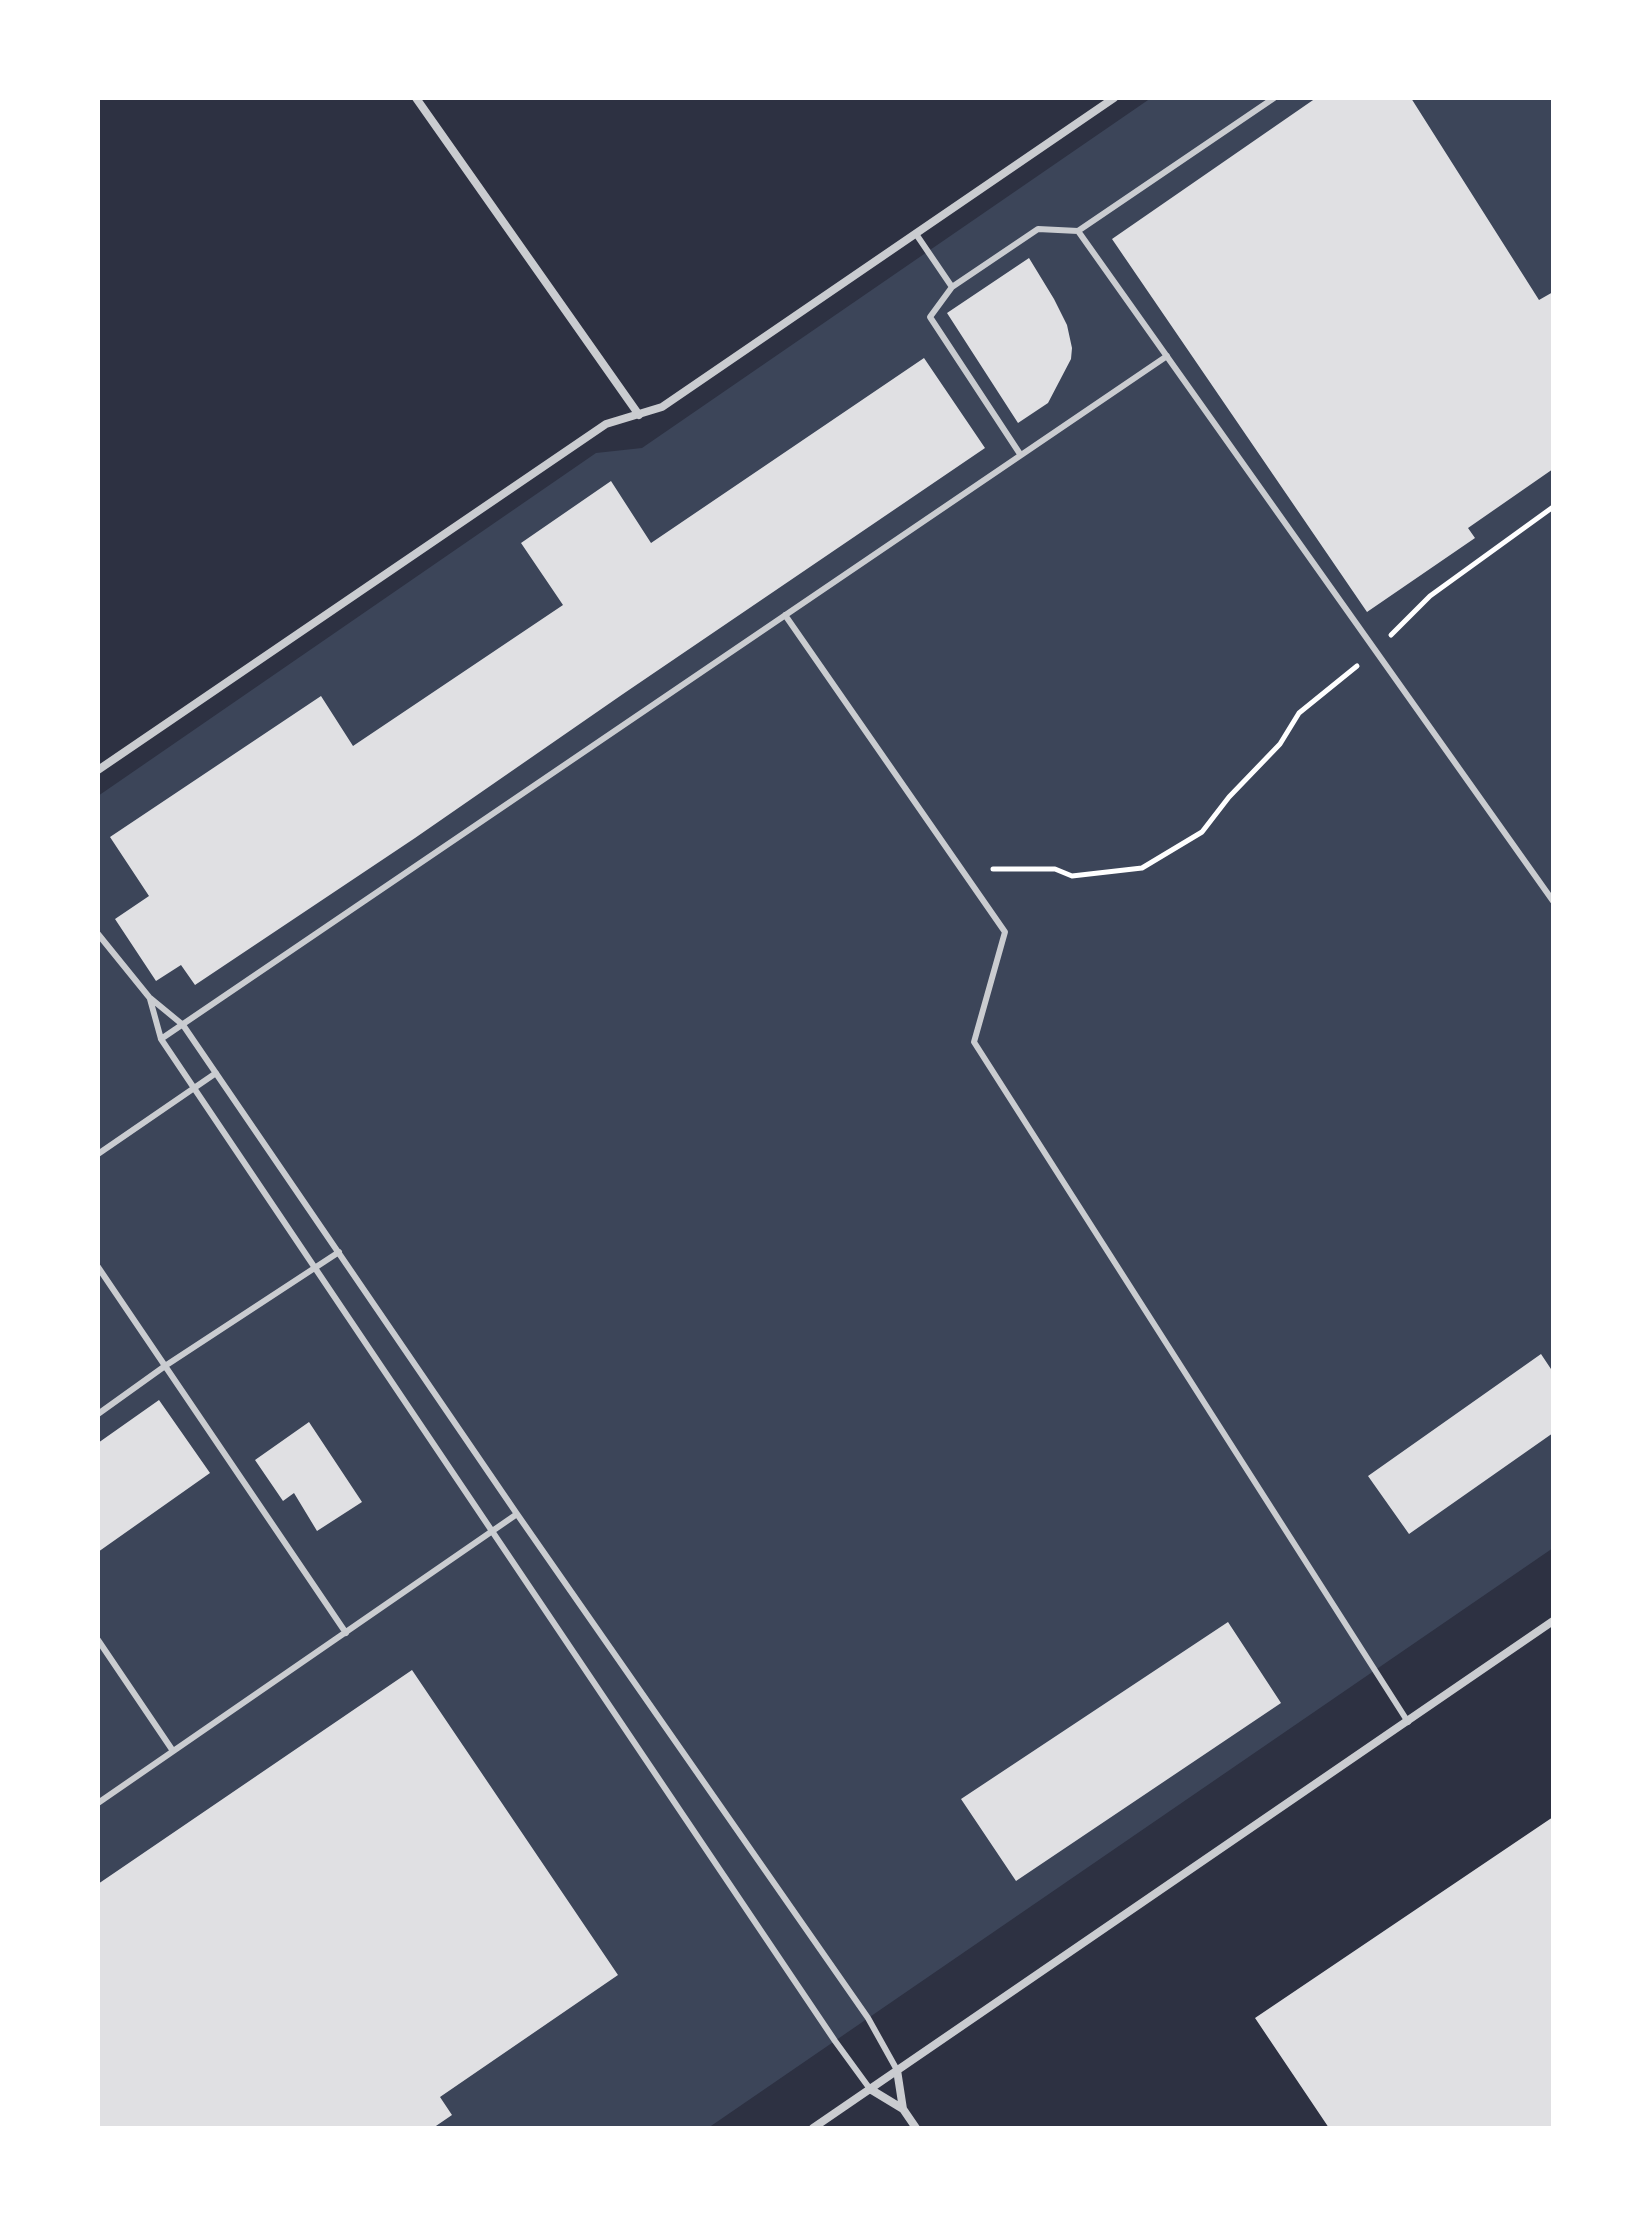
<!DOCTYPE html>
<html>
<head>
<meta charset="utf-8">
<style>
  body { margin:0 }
  #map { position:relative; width:1651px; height:2226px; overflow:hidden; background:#2d3142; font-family:Arial,sans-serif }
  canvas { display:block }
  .frame { position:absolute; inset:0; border:100px solid #fff; pointer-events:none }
</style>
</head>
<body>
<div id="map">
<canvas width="1651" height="2226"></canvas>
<div class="frame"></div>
</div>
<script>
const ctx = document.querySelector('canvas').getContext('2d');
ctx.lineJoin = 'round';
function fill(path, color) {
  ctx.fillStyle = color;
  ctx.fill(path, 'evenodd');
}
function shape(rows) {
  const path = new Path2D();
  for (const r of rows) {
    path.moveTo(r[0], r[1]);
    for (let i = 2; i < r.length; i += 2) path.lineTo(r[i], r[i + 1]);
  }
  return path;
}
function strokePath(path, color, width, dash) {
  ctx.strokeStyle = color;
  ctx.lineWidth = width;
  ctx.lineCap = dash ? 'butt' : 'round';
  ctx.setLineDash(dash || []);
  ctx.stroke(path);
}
const green = shape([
  [1151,98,1553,98,1553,1548,708,2128,98,2128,98,796,596,453,642,448]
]);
const building = shape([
  [1316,98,1411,98,1539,300,1553,292,1553,469,1468,528,1475,538,1367,612,1112,239],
  [1029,258,1054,299,1067,325,1072,348,1071,359,1048,403,1018,423,947,313],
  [924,358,985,448,623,694,415,838,195,985,181,965,156,981,115,919,149,896,110,837,321,696,353,746,563,605,521,543,611,481,651,543],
  [1541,1354,1553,1372,1553,1433,1409,1534,1368,1476],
  [159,1400,210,1473,98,1552,98,1443],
  [309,1422,362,1502,317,1531,294,1493,283,1501,255,1460],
  [1228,1622,1281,1703,1016,1881,961,1799],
  [412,1670,618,1975,440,2097,452,2115,433,2128,98,2128,98,1884],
  [1553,1817,1553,2128,1329,2128,1255,2018]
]);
const path = shape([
  [1391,635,1430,596,1553,507],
  [993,869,1055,869,1072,876,1142,868,1202,832,1229,797,1280,744,1299,713,1357,666]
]);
const service = shape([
  [1078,231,1553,901],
  [916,234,952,287,930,317,1020,454],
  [952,287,1038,229,1078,231,1274,98],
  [785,615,1005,932,974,1042,1408,1722],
  [98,934,149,997,183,1025,517,1514,868,2018,897,2070],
  [150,999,161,1039,835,2041,870,2089],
  [161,1039,1167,356],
  [98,1154,216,1073],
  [98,1267,346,1633],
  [98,1414,165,1366,339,1252],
  [98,1640,173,1751],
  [98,1803,517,1514]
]);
const minor = shape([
  [416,98,639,415],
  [98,770,606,424,662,407,1114,98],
  [897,2070,903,2109,916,2128],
  [870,2089,903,2109],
  [813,2128,1553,1621]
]);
fill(green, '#3c4559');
fill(building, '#e0e0e3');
strokePath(path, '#fff', 5);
strokePath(service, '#caccd0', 6);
strokePath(minor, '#caccd0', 8);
</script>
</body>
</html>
